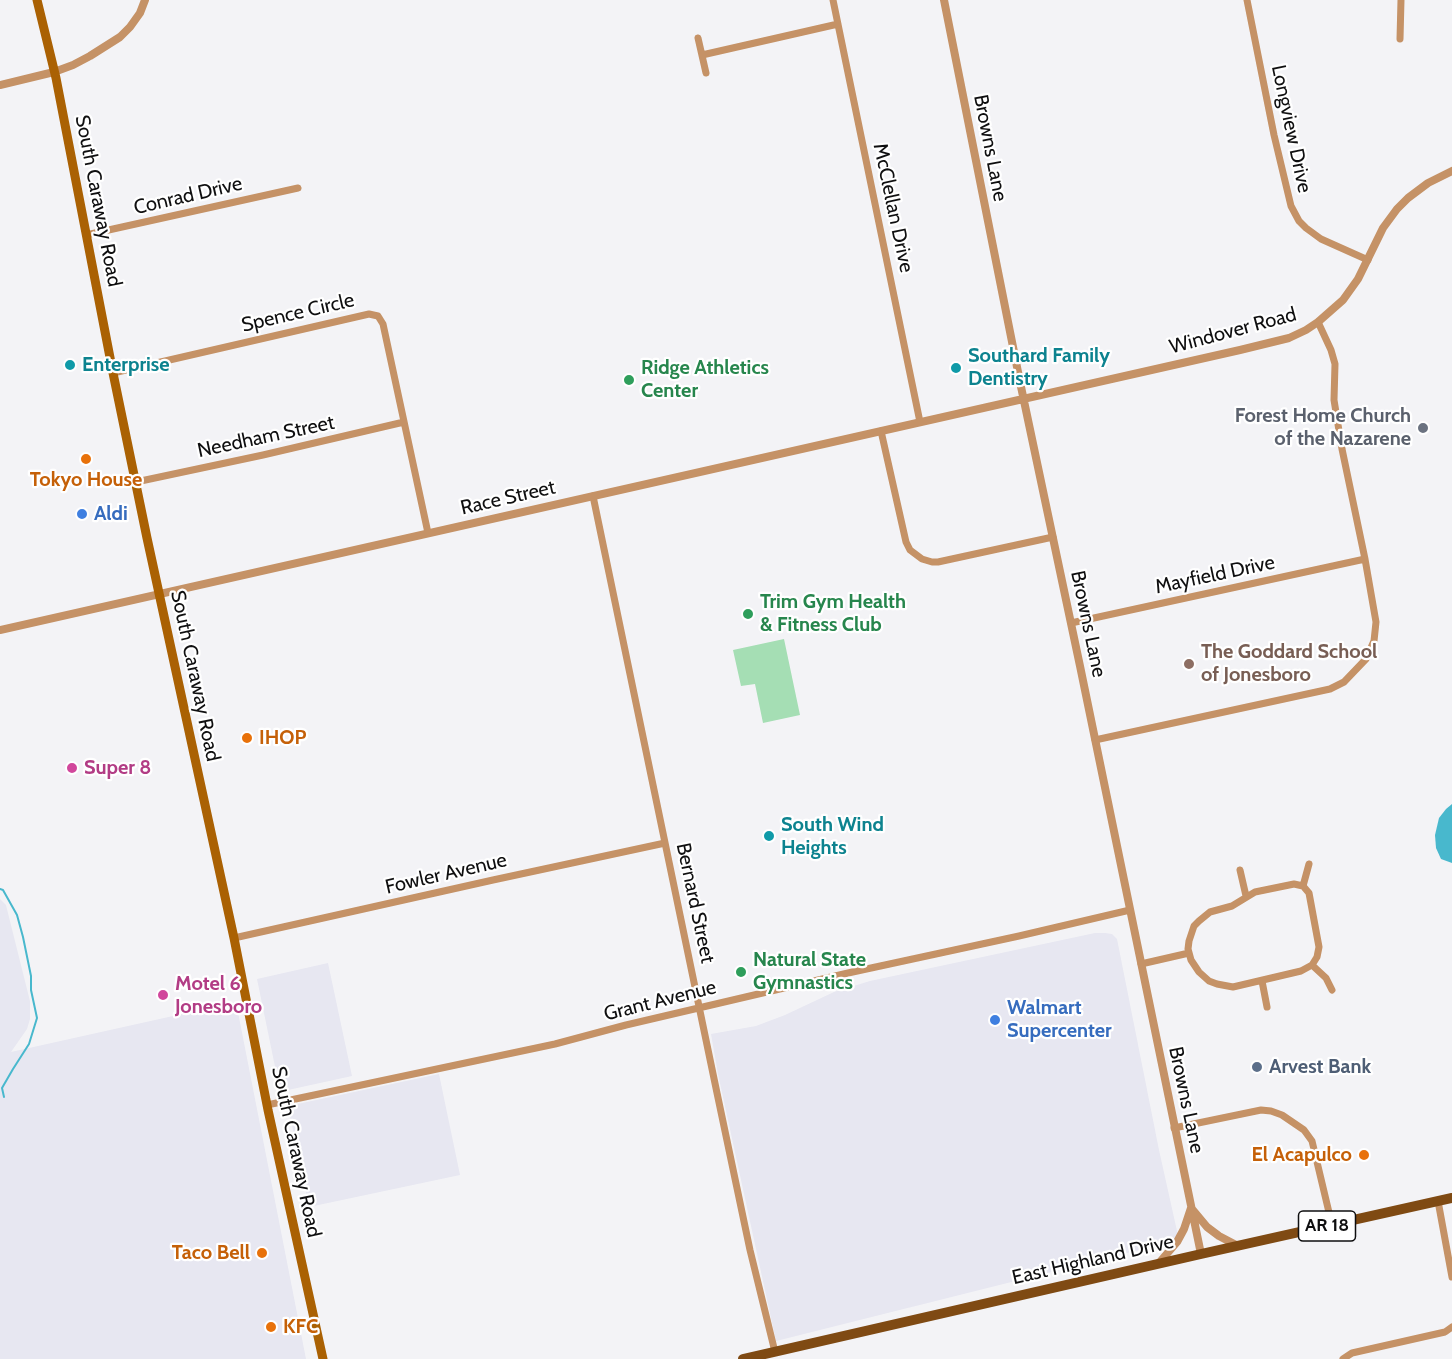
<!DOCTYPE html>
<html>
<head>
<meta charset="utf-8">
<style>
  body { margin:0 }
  canvas { display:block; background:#f3f3f6 }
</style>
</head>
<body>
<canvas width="1452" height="1359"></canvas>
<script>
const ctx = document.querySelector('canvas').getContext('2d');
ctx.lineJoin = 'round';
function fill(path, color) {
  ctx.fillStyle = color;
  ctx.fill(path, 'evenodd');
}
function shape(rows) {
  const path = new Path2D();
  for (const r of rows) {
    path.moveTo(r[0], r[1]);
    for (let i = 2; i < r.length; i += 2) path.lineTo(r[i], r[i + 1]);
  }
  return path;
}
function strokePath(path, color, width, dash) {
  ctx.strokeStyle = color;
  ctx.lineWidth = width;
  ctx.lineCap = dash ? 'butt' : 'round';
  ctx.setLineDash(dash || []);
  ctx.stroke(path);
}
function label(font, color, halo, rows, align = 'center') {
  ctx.font = font + ' Cabin,sans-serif';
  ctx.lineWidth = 4.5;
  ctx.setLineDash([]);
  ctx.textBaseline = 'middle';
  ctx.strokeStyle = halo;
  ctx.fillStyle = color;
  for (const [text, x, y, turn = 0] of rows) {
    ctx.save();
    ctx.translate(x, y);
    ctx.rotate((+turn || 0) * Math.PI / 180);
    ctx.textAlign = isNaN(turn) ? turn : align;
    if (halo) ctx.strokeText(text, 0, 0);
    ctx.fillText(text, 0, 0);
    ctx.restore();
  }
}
const built = shape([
  [0,899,6,905,30,1001,30,1019,27,1029,11,1052,236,1002,306,1359,0,1359],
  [1095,933,1105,933,1112,934,1117,939,1159,1150,1179,1240,776,1341,718,1074,711,1034,756,1026,785,1015,834,992,870,981],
  [328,963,352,1076,288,1090,279,1086,257,979],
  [439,1074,460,1175,309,1207,288,1106]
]);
const green = shape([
  [784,639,800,715,763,723,755,684,741,686,733,650]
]);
const water = shape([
  [1452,804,1452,863,1441,859,1436,848,1435,835,1439,818,1446,809]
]);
const stream = shape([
  [0,889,3,890,17,915,23,937,31,976,31,990,37,1018,29,1044,13,1069,2,1088,4,1097]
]);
const minor = shape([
  [833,0,920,422],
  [1247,0,1274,135,1291,206,1299,221,1306,228,1321,239,1368,260],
  [698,38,706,73],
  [1400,39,1401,0],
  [702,55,838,24],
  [86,235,298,188],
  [113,373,369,314,378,316,383,324,428,533],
  [881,431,906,542,910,550,922,559,932,562,938,562,1053,537],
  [136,482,263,455,404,422],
  [593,496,717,1093,750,1250,775,1352],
  [1071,623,1365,559],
  [1095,740,1330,689,1344,682,1366,659,1374,641,1376,622,1365,559,1342,449,1334,400,1335,364,1331,350,1318,322],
  [1240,870,1246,896],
  [1294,884,1303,886,1309,893,1319,947,1317,957,1312,965,1301,971,1233,987,1217,984,1209,981,1199,972,1191,960,1188,949,1189,941,1194,926,1199,921,1210,912,1232,906,1255,892,1294,884],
  [1303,886,1309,864],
  [234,938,493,880,665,843],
  [1141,964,1189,953],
  [1312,965,1326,978,1332,990],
  [1262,981,1267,1007],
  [267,1105,555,1044,626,1025,848,973,1019,936,1130,910],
  [1174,1128,1261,1110,1271,1111,1282,1115,1304,1130,1312,1141,1332,1225],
  [1438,1201,1452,1277],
  [1343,1359,1352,1353,1445,1332,1452,1327]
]);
const tertiary = shape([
  [944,0,1020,382,1080,666,1201,1254],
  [0,85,54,72,73,65,90,56,120,37,130,27,140,13,145,0],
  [0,630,1240,350,1289,338,1306,330,1318,322,1343,300,1358,279,1383,228,1397,209,1408,198,1428,183,1452,171],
  [1192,1209,1207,1227,1219,1236,1238,1246],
  [1159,1263,1177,1242,1184,1229,1191,1208]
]);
const secondary = shape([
  [37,0,56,78,113,373,147,538,234,938,268,1110,323,1359]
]);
const primary = shape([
  [743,1359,1201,1254,1452,1198]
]);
const markers = [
  [70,365,6,"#0f9aa8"],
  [956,368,6,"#0f9aa8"],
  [629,380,6,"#2e9e5b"],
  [1423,428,6,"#6b7280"],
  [86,459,6,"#e8710a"],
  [82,514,6,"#3f7fe0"],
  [748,614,6,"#2e9e5b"],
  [1189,664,6,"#8d6e63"],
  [247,738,6,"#e8710a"],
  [72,768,6,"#d1479c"],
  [769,836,6,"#0f9aa8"],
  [741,972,6,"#2e9e5b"],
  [163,995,6,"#d1479c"],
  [995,1020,6,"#3f7fe0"],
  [1257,1067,6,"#5c6f8a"],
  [1364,1155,6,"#e8710a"],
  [262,1253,6,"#e8710a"],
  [271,1327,6,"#e8710a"]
];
const shields = [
  [1327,1226,57]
];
const shieldNames = [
  ["AR 18",1327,1226]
];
const streetNames = [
  ["Longview Drive",1291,129,78],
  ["Browns Lane",990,148,79],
  ["Conrad Drive",188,196,-13],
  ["South Caraway Road",98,201,79],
  ["McClellan Drive",893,208,78],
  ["Spence Circle",298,313,-13],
  ["Windover Road",1233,331,-15],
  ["Needham Street",266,437,-12],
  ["Race Street",508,498,-13],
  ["Mayfield Drive",1215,575,-12],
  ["Browns Lane",1088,624,78],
  ["South Caraway Road",195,676,78],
  ["Fowler Avenue",446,874,-13],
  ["Bernard Street",695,903,78],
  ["Grant Avenue",660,1001,-14],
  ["Browns Lane",1186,1100,78],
  ["South Caraway Road",296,1152,78],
  ["East Highland Drive",1093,1260,-13]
];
const cultureNames = [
  ["Southard Family",968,356],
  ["Dentistry",968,379],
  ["Enterprise",82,365],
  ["South Wind",781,825],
  ["Heights",781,848]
];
const leisureNames = [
  ["Ridge Athletics",641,368],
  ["Center",641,391],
  ["Trim Gym Health",760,602],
  ["& Fitness Club",760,625],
  ["Natural State",753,960],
  ["Gymnastics",753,983]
];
const worshipNames = [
  ["Forest Home Church",1411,416],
  ["of the Nazarene",1411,439]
];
const foodNames = [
  ["Tokyo House",86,480,"center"],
  ["IHOP",259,738],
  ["El Acapulco",1352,1155,"right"],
  ["Taco Bell",250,1253,"right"],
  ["KFC",283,1327]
];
const shopNames = [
  ["Aldi",94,514],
  ["Walmart",1007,1008],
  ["Supercenter",1007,1031]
];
const educationNames = [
  ["The Goddard School",1201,652],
  ["of Jonesboro",1201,675]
];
const hotelNames = [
  ["Super 8",84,768],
  ["Motel 6",175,984],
  ["Jonesboro",175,1007]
];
const serviceNames = [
  ["Arvest Bank",1269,1067]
];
fill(built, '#e7e7f1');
fill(green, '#a5deb4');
fill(water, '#48b8cd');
strokePath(stream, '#48b8cd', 2);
strokePath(minor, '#c59266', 7);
strokePath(tertiary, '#c59266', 8);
strokePath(secondary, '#aa6103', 9);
strokePath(primary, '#7f4a13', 10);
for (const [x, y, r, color] of markers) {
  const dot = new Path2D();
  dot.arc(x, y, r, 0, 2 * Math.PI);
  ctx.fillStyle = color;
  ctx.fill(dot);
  strokePath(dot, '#fff', 2);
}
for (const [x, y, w] of shields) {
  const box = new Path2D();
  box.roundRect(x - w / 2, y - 15, w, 30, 4.5);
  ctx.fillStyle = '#fff';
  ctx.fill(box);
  strokePath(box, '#0f0f10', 1.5);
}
label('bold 18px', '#0f0f10', null, shieldNames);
label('20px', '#0f0f10', '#fff', streetNames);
label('bold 20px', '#0d838f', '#fff', cultureNames, 'left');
label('bold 20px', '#27864d', '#fff', leisureNames, 'left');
label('bold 20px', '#5b616d', '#fff', worshipNames, 'right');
label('bold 20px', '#c56008', '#fff', foodNames, 'left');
label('bold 20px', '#366cbe', '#fff', shopNames, 'left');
label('bold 20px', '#785e54', '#fff', educationNames, 'left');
label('bold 20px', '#b23c85', '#fff', hotelNames, 'left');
label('bold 20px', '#4e5e75', '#fff', serviceNames, 'left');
</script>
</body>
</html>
